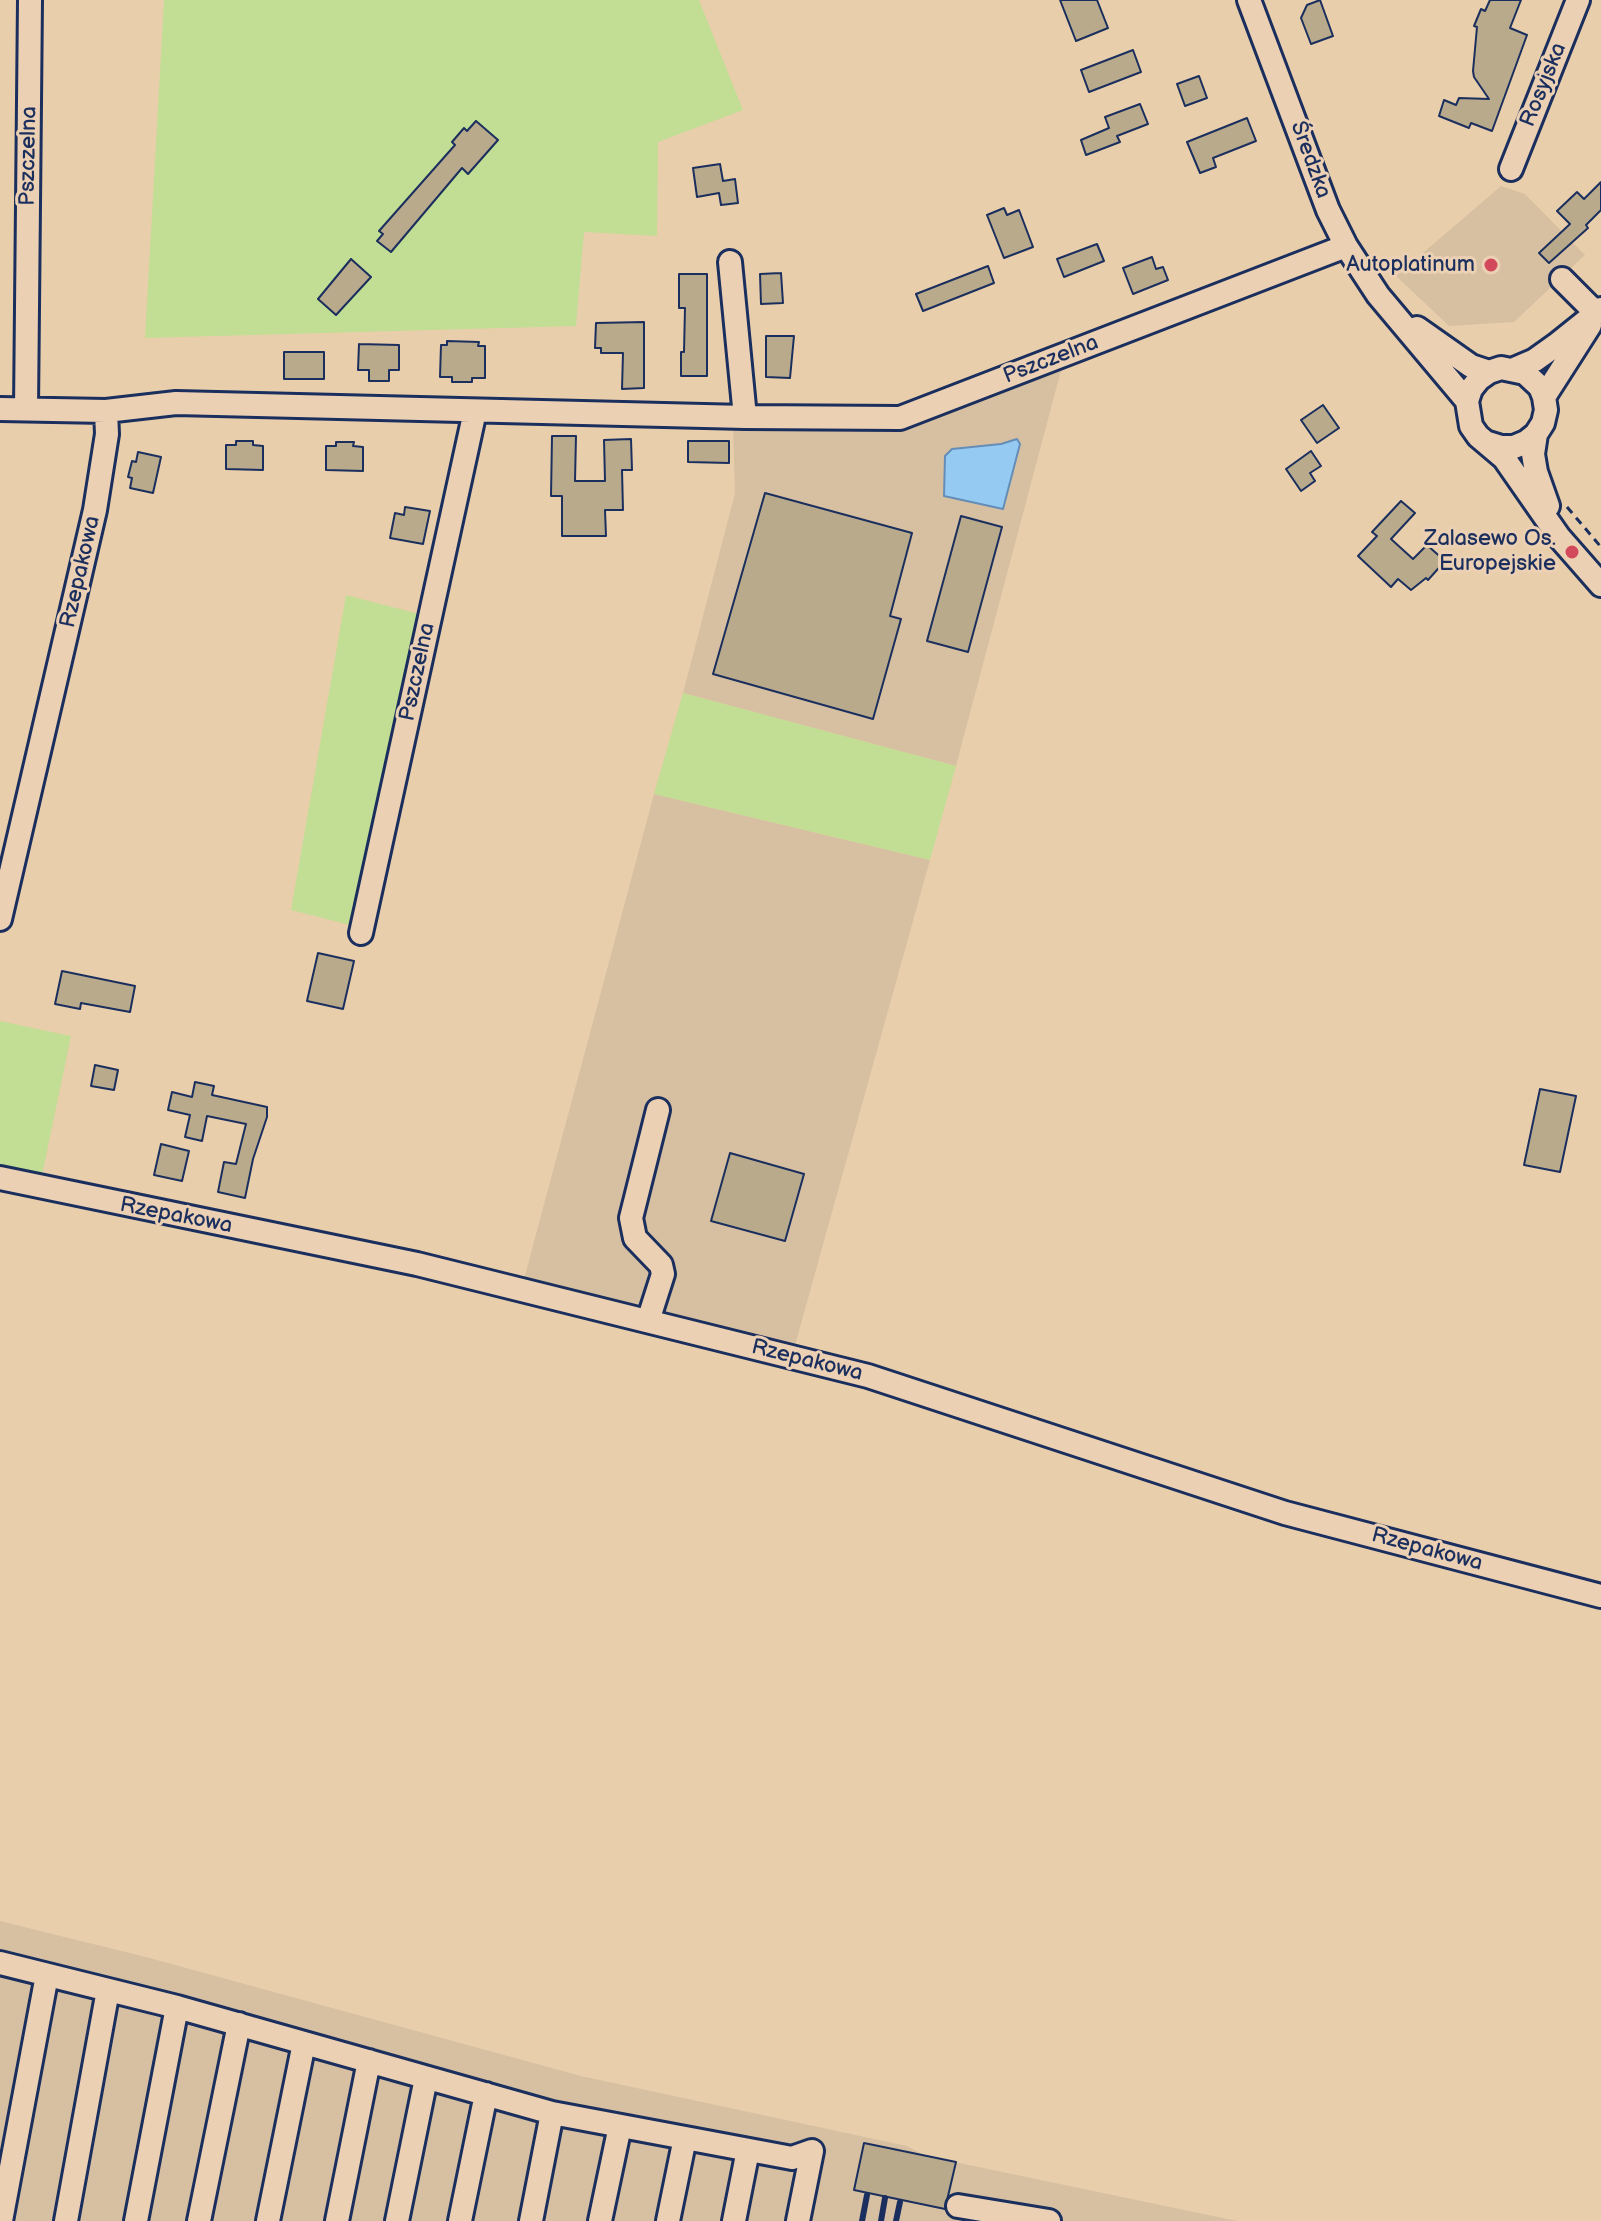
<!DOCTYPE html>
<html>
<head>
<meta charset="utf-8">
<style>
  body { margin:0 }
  canvas { display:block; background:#e9ceab }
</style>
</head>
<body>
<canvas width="1601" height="2221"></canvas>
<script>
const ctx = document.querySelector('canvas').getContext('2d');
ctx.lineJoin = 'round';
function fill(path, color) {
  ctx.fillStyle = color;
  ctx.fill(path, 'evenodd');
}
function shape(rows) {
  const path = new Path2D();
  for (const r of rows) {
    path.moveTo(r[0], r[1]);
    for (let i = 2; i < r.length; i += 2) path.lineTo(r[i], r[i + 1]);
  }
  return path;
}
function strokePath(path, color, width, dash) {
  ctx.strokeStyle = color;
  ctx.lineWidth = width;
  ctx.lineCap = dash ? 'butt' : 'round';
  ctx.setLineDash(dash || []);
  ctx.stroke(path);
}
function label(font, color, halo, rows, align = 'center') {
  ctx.font = font + ' "Balsamiq Sans",sans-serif';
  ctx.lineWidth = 6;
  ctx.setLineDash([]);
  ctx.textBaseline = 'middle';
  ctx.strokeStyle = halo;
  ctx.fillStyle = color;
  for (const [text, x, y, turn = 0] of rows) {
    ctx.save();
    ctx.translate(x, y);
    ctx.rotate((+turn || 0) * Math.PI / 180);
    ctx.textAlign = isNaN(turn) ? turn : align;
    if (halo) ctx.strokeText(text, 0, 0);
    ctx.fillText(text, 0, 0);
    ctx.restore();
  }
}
const built = shape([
  [1501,186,1525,194,1585,255,1514,322,1449,326,1396,276],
  [1063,363,956,766,683,693,735,493,733,425,896,426],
  [654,794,930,860,794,1349,524,1279],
  [0,1921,146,1957,581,2076,907,2146,926,2156,1237,2221,0,2221]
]);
const green = shape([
  [164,0,699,0,743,110,658,142,657,236,584,232,576,326,145,338],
  [346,595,419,614,438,606,374,931,291,910],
  [683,693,956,766,930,860,654,794],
  [0,1021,71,1036,41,1180,0,1171]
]);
const water = shape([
  [1017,439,1020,444,1003,509,944,496,945,456,952,449,1001,444,1017,439]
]);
const building = shape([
  [1060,0,1097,0,1108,28,1076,41,1060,0],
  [1320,0,1333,36,1311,44,1301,18,1307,5,1320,0],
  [1490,0,1521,0,1510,28,1527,35,1492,131,1471,123,1469,128,1439,116,1444,100,1456,105,1459,98,1489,99,1474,77,1473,71,1477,27,1474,26,1481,9,1485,11,1490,0],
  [1133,50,1141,72,1089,92,1081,70,1133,50],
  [1199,76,1207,98,1185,106,1177,84,1199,76],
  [1140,104,1148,124,1117,136,1120,142,1086,155,1081,140,1109,128,1105,117,1140,104],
  [1247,118,1256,141,1213,158,1216,167,1200,173,1187,142,1247,118],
  [476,121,498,140,468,174,462,168,391,252,377,241,383,234,379,231,455,145,452,142,464,128,467,131,476,121],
  [720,164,723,181,735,179,738,203,721,205,719,193,697,197,693,168,720,164],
  [1601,182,1601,210,1586,225,1588,228,1549,263,1539,253,1570,224,1557,211,1577,192,1584,199,1601,182],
  [1004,208,1007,215,1019,210,1033,247,1004,258,987,215,1004,208],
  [1097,244,1104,261,1064,277,1057,259,1097,244],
  [1152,257,1156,269,1163,267,1168,280,1133,294,1123,268,1152,257],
  [351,259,371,277,336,315,318,299,351,259],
  [988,266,994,283,923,311,916,294,988,266],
  [781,273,783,303,761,304,760,274,781,273],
  [679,274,707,274,707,376,681,376,681,352,684,352,685,308,679,308,679,274],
  [644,322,644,388,622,389,623,353,601,353,601,348,595,348,596,323,644,322],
  [766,336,794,336,790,378,766,377,766,336],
  [447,341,479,342,478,346,485,346,485,378,472,378,472,382,452,382,452,377,440,377,441,345,447,345,447,341],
  [359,344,399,345,399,370,389,370,389,381,369,381,369,370,358,370,359,344],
  [284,352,324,352,324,379,284,379,284,352],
  [1323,405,1339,428,1317,443,1301,420,1323,405],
  [552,436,576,436,575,481,605,481,604,440,631,439,632,470,622,470,623,510,605,510,606,536,562,536,562,496,551,496,552,436],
  [236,441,253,441,253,445,263,446,263,470,226,469,226,445,236,445,236,441],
  [688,441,729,441,729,463,688,462,688,441],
  [336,442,354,442,353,446,363,447,363,471,326,470,326,446,336,446,336,442],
  [1311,451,1321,466,1310,473,1315,481,1301,491,1286,469,1311,451],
  [138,452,161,457,153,493,130,488,132,478,128,477,132,461,136,462,138,452],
  [765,493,912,533,890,616,901,619,873,719,713,674,765,493],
  [1401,501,1415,513,1391,539,1413,559,1427,545,1445,561,1428,580,1426,578,1411,590,1398,579,1391,587,1358,556,1377,536,1372,532,1401,501],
  [405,507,430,511,423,544,390,538,395,513,404,515,405,507],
  [961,516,1002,527,968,652,927,641,961,516],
  [318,953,354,961,343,1009,307,1001,318,953],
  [62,971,135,986,130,1012,81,1003,80,1009,55,1004,62,971],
  [95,1065,118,1070,114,1090,91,1086,95,1065],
  [195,1082,214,1086,212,1095,267,1107,267,1117,253,1159,245,1198,218,1192,224,1162,236,1164,246,1124,207,1116,202,1141,185,1137,190,1115,168,1110,172,1092,192,1097,195,1082],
  [1540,1089,1576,1096,1560,1172,1524,1165,1540,1089],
  [161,1144,189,1151,182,1181,154,1175,161,1144],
  [730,1153,804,1174,785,1241,711,1221,730,1153],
  [864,2143,956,2162,945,2209,854,2190,864,2143]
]);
const path = shape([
  [1567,507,1601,547]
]);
const minor = shape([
  [1249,0,1328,210,1346,246,1378,295,1467,401],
  [1511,169,1578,0],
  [730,262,745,417],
  [1562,279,1596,313],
  [1417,328,1471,366,1489,372],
  [1514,369,1535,360,1556,345,1601,309],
  [1544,397,1590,325],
  [0,409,106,411,176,403,745,417,900,418,1346,246],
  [26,409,30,0],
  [1536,434,1533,454,1536,472,1548,506],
  [1488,443,1501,447,1514,447,1526,442,1536,434,1543,423,1546,410,1544,397,1540,387,1525,373,1501,368,1489,372,1479,379,1471,389,1467,401,1471,426,1478,436,1504,458,1559,537,1601,585],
  [0,919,95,510,107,434,106,411],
  [361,933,475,411],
  [0,1178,417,1264,868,1376,1285,1513,1601,1596],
  [648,1321,663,1274,661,1265,635,1238,631,1218,658,1110],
  [0,1963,177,2007],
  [958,2206,1049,2221],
  [1,2221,47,1975],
  [66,2221,108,1990],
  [136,2221,177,2007,552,2113,792,2158,812,2151,798,2221],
  [199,2221,239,2024],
  [268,2221,304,2043],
  [337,2221,369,2061],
  [397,2221,426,2078],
  [460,2221,486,2094],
  [531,2221,552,2113],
  [600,2221,620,2126],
  [668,2221,685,2138],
  [734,2221,748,2150]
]);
const rail = shape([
  [862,2221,867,2195],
  [881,2221,885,2198],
  [896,2221,900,2202]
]);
const markers = [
  [1491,265,8,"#d1495b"],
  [1572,552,8,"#d1495b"]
];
const streetNames = [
  ["Rosyjska",1544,85,-68],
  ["Pszczelna",29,156,-89],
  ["Średzka",1310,160,70],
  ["Pszczelna",1051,360,-21],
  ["Rzepakowa",81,572,-77],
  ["Pszczelna",418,672,-78],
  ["Rzepakowa",176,1216,11],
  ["Rzepakowa",807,1361,14],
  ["Rzepakowa",1427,1550,15]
];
const poiNames = [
  ["Autoplatinum",1475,265],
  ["Zalasewo Os.",1556,539],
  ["Europejskie",1556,564]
];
fill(built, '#d7c0a1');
fill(green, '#c2dd94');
fill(water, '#95cbf3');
strokePath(water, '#648db7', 2);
fill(building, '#b9aa8c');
strokePath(building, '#1b2f5e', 2);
strokePath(minor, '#1b2f5e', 28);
strokePath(path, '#1b2f5e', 3, [8, 6]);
strokePath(minor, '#ecd0b3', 22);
strokePath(rail, '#1b2f5e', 6);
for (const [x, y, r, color] of markers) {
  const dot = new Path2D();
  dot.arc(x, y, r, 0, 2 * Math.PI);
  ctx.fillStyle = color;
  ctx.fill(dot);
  strokePath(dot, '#ecd0b3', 3);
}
label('22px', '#1b2f5e', '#ecd0b3', streetNames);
label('22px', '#1b2f5e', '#ecd0b3', poiNames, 'right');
</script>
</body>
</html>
